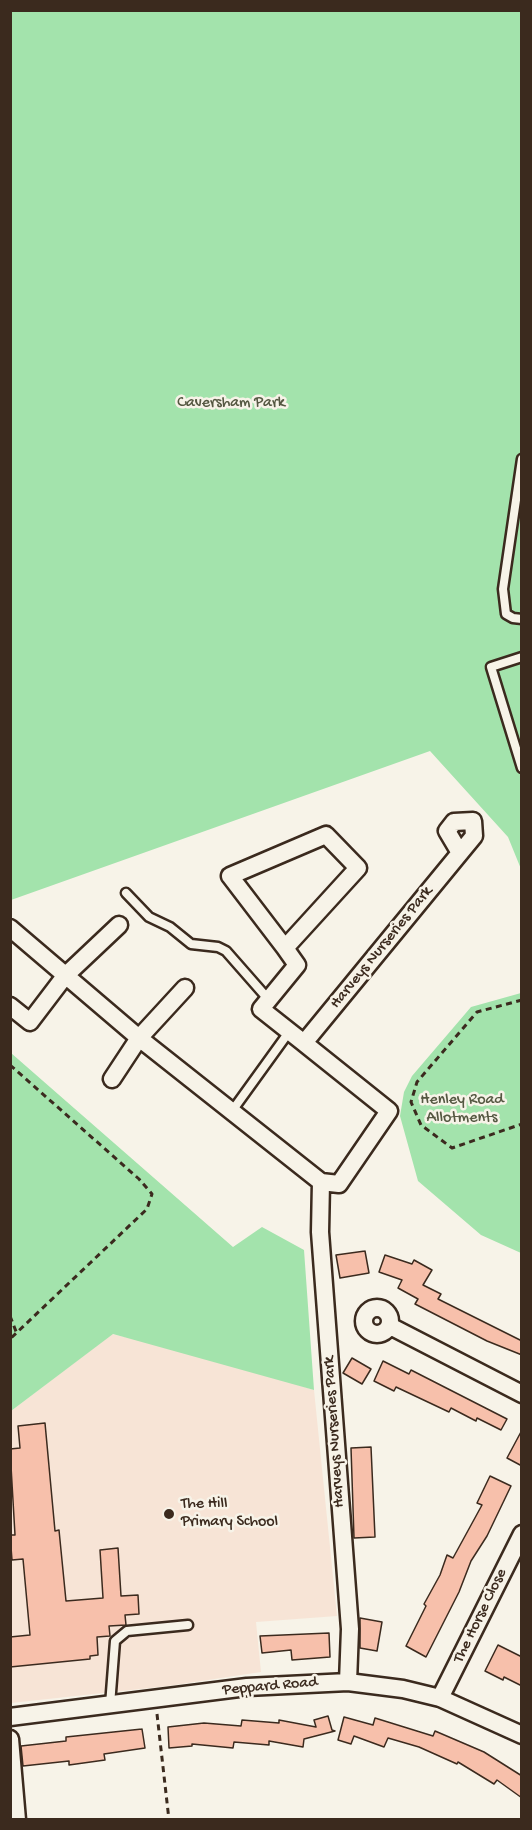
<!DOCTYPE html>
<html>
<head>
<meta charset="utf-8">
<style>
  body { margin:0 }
  #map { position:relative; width:532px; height:1830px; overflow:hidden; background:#f7f3e8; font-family:"Gochi Hand",sans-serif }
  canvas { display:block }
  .frame { position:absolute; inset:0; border:12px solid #3b2a1e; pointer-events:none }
</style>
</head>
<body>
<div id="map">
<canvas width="532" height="1830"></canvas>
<div class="frame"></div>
</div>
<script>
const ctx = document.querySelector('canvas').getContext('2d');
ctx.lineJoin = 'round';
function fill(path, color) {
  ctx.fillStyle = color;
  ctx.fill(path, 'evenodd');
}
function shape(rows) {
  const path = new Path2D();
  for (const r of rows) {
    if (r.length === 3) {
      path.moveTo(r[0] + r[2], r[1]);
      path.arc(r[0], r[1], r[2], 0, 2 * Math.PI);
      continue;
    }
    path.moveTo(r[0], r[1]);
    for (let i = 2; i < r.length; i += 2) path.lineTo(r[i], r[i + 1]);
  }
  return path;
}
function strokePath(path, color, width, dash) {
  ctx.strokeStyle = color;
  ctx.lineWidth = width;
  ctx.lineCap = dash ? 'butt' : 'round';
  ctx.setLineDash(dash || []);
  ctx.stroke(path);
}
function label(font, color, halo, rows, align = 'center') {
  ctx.font = font + ' "Gochi Hand",sans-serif';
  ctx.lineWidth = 5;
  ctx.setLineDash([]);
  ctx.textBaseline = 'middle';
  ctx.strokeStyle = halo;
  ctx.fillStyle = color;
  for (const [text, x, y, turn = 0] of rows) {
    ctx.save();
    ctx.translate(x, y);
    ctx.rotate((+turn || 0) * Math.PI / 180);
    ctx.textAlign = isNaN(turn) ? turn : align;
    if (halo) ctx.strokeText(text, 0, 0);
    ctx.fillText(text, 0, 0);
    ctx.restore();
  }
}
const built = shape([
  [112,1334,202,1355,314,1390,337,1616,256,1622,261,1672,168,1686,11,1703,11,1411]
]);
const green = shape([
  [10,11,521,11,521,869,508,837,430,751,11,900],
  [521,993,522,993,521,1253,481,1235,418,1181,400,1116,404,1092,412,1076,471,1007],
  [11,1053,233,1247,262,1227,304,1250,314,1390,113,1334,11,1411]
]);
const building = shape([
  [365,1251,369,1273,340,1278,336,1255,365,1251],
  [385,1255,412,1264,414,1260,432,1270,423,1285,441,1294,438,1299,522,1341,522,1355,487,1341,415,1304,418,1299,398,1288,402,1280,379,1272,385,1255],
  [352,1358,371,1369,362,1384,343,1373,352,1358],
  [383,1361,409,1374,411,1370,507,1419,501,1430,477,1418,476,1421,451,1408,449,1412,396,1387,394,1391,374,1381,383,1361],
  [45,1423,55,1531,59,1530,66,1601,103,1598,100,1550,118,1548,121,1596,138,1595,139,1614,125,1615,126,1625,109,1626,110,1636,97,1637,98,1655,90,1656,90,1659,10,1667,10,1637,30,1635,23,1559,12,1560,10,1535,15,1535,10,1449,20,1448,18,1426,45,1423],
  [522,1430,522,1466,507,1458,522,1430],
  [371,1447,375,1537,354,1538,351,1448,371,1447],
  [490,1476,511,1486,487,1536,471,1561,459,1592,426,1657,406,1646,426,1606,424,1604,440,1575,447,1555,453,1558,482,1505,477,1503,490,1476],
  [360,1618,382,1622,377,1651,360,1648,360,1618],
  [329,1633,330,1657,292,1660,291,1650,262,1653,260,1636,329,1633],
  [498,1645,522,1657,522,1686,504,1677,503,1680,485,1671,498,1645],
  [328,1716,332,1730,335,1731,304,1739,303,1747,269,1741,269,1745,234,1742,233,1748,192,1744,192,1746,169,1748,168,1727,204,1723,241,1726,242,1720,279,1723,279,1720,316,1727,314,1720,328,1716],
  [344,1717,373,1725,375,1718,433,1736,435,1731,484,1752,522,1776,522,1798,497,1780,494,1784,458,1762,457,1764,419,1747,388,1738,384,1747,354,1736,351,1744,338,1740,344,1717],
  [142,1729,145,1748,104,1754,105,1760,69,1765,69,1761,23,1766,21,1746,66,1741,66,1737,142,1729]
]);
const path = shape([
  [522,1000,477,1012,417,1082,411,1102,421,1125,452,1148,522,1124],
  [10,1065,139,1179,152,1194,147,1209,10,1339],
  [10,1316,17,1334],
  [157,1714,169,1820]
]);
const service = shape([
  [522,459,503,589,506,614,513,618,522,619],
  [522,657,491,667,522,768],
  [126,893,149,917,170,927,191,944,218,947,226,951,269,1000],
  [232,1111,289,1032],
  [110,1705,115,1641,127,1631,188,1625]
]);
const minor = shape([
  [10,928,139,1038,321,1182,339,1184,389,1111,304,1043,460,853,474,836,473,821,454,822,447,831,460,853],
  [285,948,358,868,326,835,230,876,285,948,297,965,261,1009,304,1043],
  [10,1006,30,1022,65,976,119,925],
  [112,1079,139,1038,185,988],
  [321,1182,320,1232,350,1629,348,1682],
  [377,1321,13],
  [390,1326,522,1394],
  [440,1698,522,1534],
  [10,1717,247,1687,348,1682,403,1689,440,1698,522,1735],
  [10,1739,17,1820]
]);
const markers = [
  [169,1514,6,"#3b2a1e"]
];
const parkNames = [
  ["Caversham Park",231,404],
  ["Henley Road",462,1101],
  ["Allotments",462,1119]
];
const streetNames = [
  ["Harveys Nurseries Park",382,948,-51],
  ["Harveys Nurseries Park",335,1432,-94],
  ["The Horse Close",481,1616,-64],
  ["Peppard Road",270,1687,-5]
];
const poiNames = [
  ["The Hill",181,1505],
  ["Primary School",181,1523]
];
fill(built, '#f7e4d6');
fill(green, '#a3e3ac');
fill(building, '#f7c0ab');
strokePath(building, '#3b2a1e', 1.5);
strokePath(service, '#3b2a1e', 13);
strokePath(minor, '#3b2a1e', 21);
strokePath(path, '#3b2a1e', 3, [6, 4.5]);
strokePath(service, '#f7f3e8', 8);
strokePath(minor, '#f7f3e8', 16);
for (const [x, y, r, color] of markers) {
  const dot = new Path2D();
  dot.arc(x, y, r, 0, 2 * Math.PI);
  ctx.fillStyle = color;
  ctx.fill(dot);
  strokePath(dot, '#f7f3e8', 2);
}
label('16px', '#555842', '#f7f3e8', parkNames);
label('16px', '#3b2a1e', '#f7f3e8', streetNames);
label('16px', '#3b2a1e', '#f7f3e8', poiNames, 'left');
</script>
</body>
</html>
